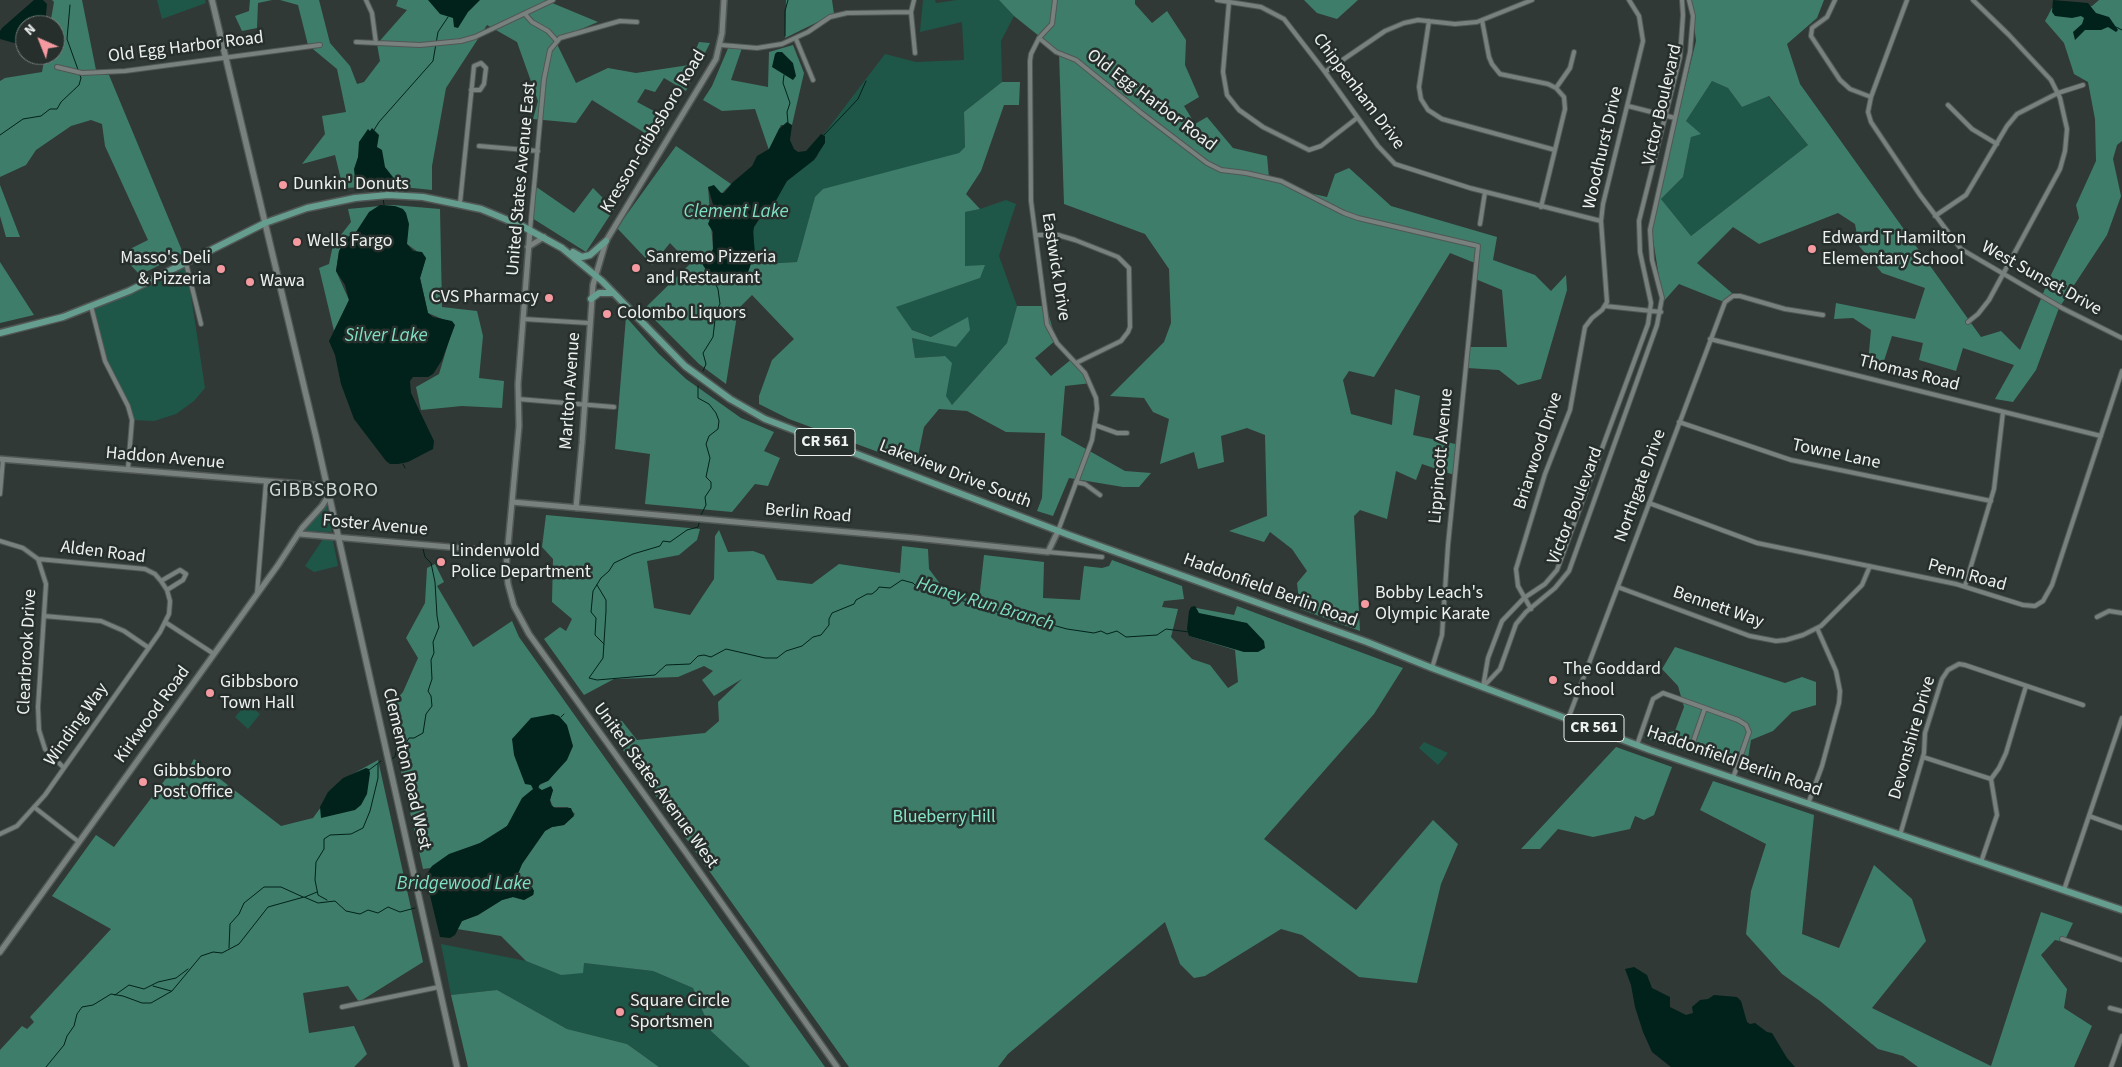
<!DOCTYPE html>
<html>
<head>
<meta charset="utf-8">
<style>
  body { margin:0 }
  #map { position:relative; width:2122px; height:1067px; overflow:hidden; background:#313936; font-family:"Source Sans 3",sans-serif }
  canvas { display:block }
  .north { position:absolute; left:15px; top:15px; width:50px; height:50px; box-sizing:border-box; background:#272f2c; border:1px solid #767d7a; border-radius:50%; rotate:316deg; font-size:14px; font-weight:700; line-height:20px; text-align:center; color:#edf2f0 }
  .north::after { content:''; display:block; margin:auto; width:18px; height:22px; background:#f49aa0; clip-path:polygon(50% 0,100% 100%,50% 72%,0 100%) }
</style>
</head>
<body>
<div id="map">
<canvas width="2122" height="1067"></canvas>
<div class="north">N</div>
</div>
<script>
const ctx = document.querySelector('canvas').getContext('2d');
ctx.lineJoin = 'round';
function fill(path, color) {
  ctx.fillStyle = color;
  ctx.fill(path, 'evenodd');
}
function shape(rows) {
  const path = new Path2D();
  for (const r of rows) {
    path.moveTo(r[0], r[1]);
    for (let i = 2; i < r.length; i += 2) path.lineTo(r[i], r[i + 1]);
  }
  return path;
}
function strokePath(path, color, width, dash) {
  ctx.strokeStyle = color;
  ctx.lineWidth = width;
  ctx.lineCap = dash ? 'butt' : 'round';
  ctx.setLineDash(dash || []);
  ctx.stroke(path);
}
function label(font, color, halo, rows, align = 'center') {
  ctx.font = font + ' "Source Sans 3",sans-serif';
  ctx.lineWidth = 5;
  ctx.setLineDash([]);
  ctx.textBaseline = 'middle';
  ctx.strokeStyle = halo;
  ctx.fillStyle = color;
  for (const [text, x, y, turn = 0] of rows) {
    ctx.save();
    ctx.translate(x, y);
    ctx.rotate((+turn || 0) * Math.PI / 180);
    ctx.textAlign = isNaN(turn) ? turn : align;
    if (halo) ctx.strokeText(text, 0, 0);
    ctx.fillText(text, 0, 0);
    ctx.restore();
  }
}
const green = shape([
  [157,0,205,0,206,3,162,19],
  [923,0,935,0,936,3,957,0,999,0,1014,16,1001,41,1002,82,964,112,965,147,959,153,815,197,797,262,763,264,754,257,754,227,787,181,817,157,824,134,885,54,916,62,964,60,962,22,920,32],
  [1712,81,1728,88,1742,107,1768,96,1808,145,1691,236,1661,199,1683,177,1691,137,1686,121],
  [1006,200,1016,204,999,256,1017,306,1007,343,952,405,946,396,945,356,915,358,912,337,956,347,967,318,932,337,912,330,895,307,980,278,965,266,965,212,980,209],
  [186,263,205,388,194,401,176,414,154,421,132,420,128,406,111,374,91,306],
  [325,505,327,506,332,532,304,531],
  [323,539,333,541,338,566,314,572,305,566],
  [247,703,260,714,248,729,235,717],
  [1424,742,1448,753,1438,765,1419,748],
  [441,944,526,961,561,975,584,963,653,971,693,988,711,1031,750,1067,659,1067,627,1044,567,1029,497,990,451,995]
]);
const forest = shape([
  [52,0,82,0,97,75,109,75,183,253,140,275,120,254,148,240,105,146,102,124,91,120,71,126,36,150,26,165,0,177,0,81,5,78,42,72,45,55,55,55,55,25,50,25,54,2],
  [250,0,272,0,258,3,257,28,242,31,235,16,249,11],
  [280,0,319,0,330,43,350,66,357,84,364,82,380,61,377,44,407,10,396,6,398,0,545,0,598,22,555,40,576,83,608,68,636,73,689,65,699,42,710,43,686,91,664,78,655,92,645,89,637,102,669,119,656,140,592,100,576,123,533,119,538,101,517,42,487,25,446,88,432,166,432,190,393,186,343,188,335,155,302,164,325,134,322,116,346,112,337,69,308,45,298,5],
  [786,0,832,0,834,14,785,38],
  [999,0,1135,0,1135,4,1152,23,1167,11,1186,40,1185,65,1199,97,1184,106,1195,124,1207,117,1233,148,1267,156,1269,178,1309,193,1327,197,1335,174,1349,168,1391,206,1497,237,1493,260,1535,275,1551,291,1566,275,1567,290,1541,379,1518,385,1499,370,1467,368,1467,347,1507,347,1502,290,1473,278,1475,263,1450,253,1374,377,1349,371,1343,380,1351,414,1392,425,1395,389,1420,396,1413,435,1460,445,1457,476,1422,464,1416,480,1396,471,1387,519,1360,510,1354,516,1360,631,1300,609,1297,583,1307,571,1292,549,1270,532,1264,542,1229,531,1267,516,1265,435,1247,428,1221,436,1224,462,1198,469,1194,452,1160,464,1169,419,1153,412,1144,398,1110,396,1164,342,1171,323,1169,269,1145,234,1064,204,1059,52,1014,16],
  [1304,0,1358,0,1337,19,1317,13],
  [1691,0,1824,0,1817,18,1787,44,1800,84,1981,337,2001,331,2020,350,2049,279,2079,218,2076,205,2096,161,2095,119,2088,82,2074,74,2064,43,2045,21,2052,8,2092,6,2099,0,2122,0,2122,141,2117,145,2113,159,2121,196,2107,235,2059,308,2036,370,2013,402,1995,399,2014,365,1963,348,1956,371,1919,360,1923,343,1892,336,1882,367,1868,363,1871,330,1853,318,1834,319,1836,303,1915,319,1925,288,1882,273,1859,246,1855,224,1838,213,1759,244,1733,227,1697,263,1732,293,1724,302,1679,284,1663,302,1651,227,1696,41],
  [1712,81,1728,88,1742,107,1769,96,1808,145,1691,236,1661,199,1683,177,1691,137,1701,134,1686,121],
  [793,45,804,73,792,125,781,125,769,150,755,109,722,111,703,100,712,86,729,46,742,48,731,80,768,87,769,52],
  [1002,82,1020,82,1019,105,1004,105,981,171,966,194,980,209,965,212,965,266,985,265,980,278,896,307,912,330,931,337,968,317,970,330,956,347,912,338,915,358,945,356,952,363,946,396,952,405,1007,343,1017,306,1046,306,1056,340,1035,358,1051,376,1073,358,1092,383,1065,386,1061,435,1125,471,1151,473,1139,487,1123,487,1069,478,1053,516,1037,511,1042,498,1045,433,1006,432,967,411,939,409,924,427,916,466,789,419,759,404,759,396,772,360,794,339,752,295,738,309,726,384,699,364,644,309,690,264,670,243,652,265,617,228,676,146,731,184,722,193,708,187,713,249,703,266,741,280,754,257,763,264,797,262,815,197,823,189,959,153,965,147,964,112],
  [0,185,20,237,6,237,0,216],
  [535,186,574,213,593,188,614,209,586,252,532,218],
  [393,205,440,209,442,307,477,311,483,336,479,378,504,381,502,408,462,406,421,410,416,387,439,374,454,324,428,313,420,278,426,258,407,244,406,213,381,206],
  [380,206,339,251,336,271,349,300,334,331,319,268,329,264,333,245,351,222,348,209],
  [0,262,34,315,0,323],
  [626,317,659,354,686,379,741,418,774,432,764,451,780,458,768,486,755,484,732,512,645,504,650,454,615,449],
  [546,515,700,529,697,540,679,555,647,561,654,608,690,615,714,579,715,536,719,530,728,552,753,551,764,555,777,580,812,584,839,564,900,573,902,546,928,549,929,569,947,593,972,600,979,600,984,555,1044,562,1043,598,1080,600,1084,566,1102,568,1109,566,1112,560,1182,586,1184,599,1164,601,1162,607,1178,609,1171,637,1192,659,1210,665,1228,688,1238,682,1235,650,1189,636,1191,607,1234,615,1237,606,1403,668,1374,714,1264,839,1356,910,1433,820,1458,844,1441,884,1417,983,1359,977,1302,935,1281,929,1205,976,1194,978,1180,964,1165,922,1008,1054,998,1067,849,1067,603,722,606,719,622,721,637,740,705,733,719,721,718,702,742,679,714,696,702,680,713,671,704,666,678,677,614,679,584,695,544,639,560,627,566,631,572,619,552,602,553,559,542,547],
  [435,564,444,582,437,586,473,647,512,621,519,637,825,1067,750,1067,711,1031,693,988,653,971,584,963,583,973,561,975,526,961,501,936,457,929,462,921,478,915,502,900,513,897,524,900,533,895,534,893,520,885,518,881,517,876,522,864,545,831,552,827,564,825,575,814,568,807,553,807,550,800,553,790,541,790,538,786,549,780,573,747,533,787,533,790,507,826,492,837,430,868,423,869,387,710,403,692,418,658,406,638,425,603,427,568],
  [1675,647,1785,683,1802,677,1816,682,1816,705,1792,712,1773,731,1751,740,1748,758,1753,774,1643,737,1675,731,1684,707,1678,686,1662,669],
  [1616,747,1672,767,1654,815,1644,820,1635,816,1630,829,1593,837,1558,829,1540,849,1521,849],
  [194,759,281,826,313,818,340,781,378,760,423,962,359,1002,348,986,303,993,309,1033,354,1026,367,1054,354,1067,0,1067,0,1050,22,1026,27,1029,34,1022,30,1017,111,929,52,896,96,835,114,847,174,768,184,778],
  [1713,781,1814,815,1802,934,1839,948,1874,865,1912,899,1926,941,1872,1008,1991,1066,2041,912,2073,923,2064,942,2055,940,2041,955,2067,989,2064,1008,2092,1026,2074,1067,1918,1067,1903,1056,1878,1049,1820,1001,1782,974,1746,934,1751,891,1766,844,1700,810],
  [497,990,567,1029,627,1044,659,1067,468,1067,451,995]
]);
const water = shape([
  [34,0,43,0,47,4,45,25,25,25,25,46,0,39,0,31,2,28],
  [428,0,480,0,468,12,458,28,454,27,453,18,440,14],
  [2053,0,2088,3,2096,13,2109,17,2118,30,2116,32,2108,27,2101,30,2085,30,2075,40,2073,32,2082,24,2084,18,2081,16,2072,18,2055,16,2052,12],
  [777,52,782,52,793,63,796,76,793,80,772,67,775,54],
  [787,122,792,125,790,140,794,149,798,152,806,151,821,134,825,136,825,143,814,160,787,181,773,206,761,216,754,227,753,232,755,253,747,275,741,280,736,281,715,277,707,272,702,263,711,254,713,249,713,232,708,224,714,208,708,187,714,185,721,193,724,193,733,182,752,166,757,156,769,149,779,129],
  [372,128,379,135,377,147,382,150,385,167,396,181,394,187,362,186,355,179,354,169,358,157,359,142,368,129,370,131],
  [380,205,395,206,403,209,406,213,409,224,407,244,413,251,422,252,426,258,420,278,428,313,433,317,452,321,455,325,442,360,433,374,428,377,413,377,410,381,411,393,434,441,433,449,408,462,398,464,390,464,386,461,354,419,341,384,335,355,329,341,349,300,345,285,336,271,339,251,346,238,356,232,369,212],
  [1195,606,1199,613,1247,623,1264,641,1265,648,1258,652,1244,652,1189,636,1187,629,1189,611,1191,607],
  [553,714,559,716,567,725,573,746,567,760,548,781,540,784,538,788,542,790,551,786,553,790,550,800,551,805,555,808,571,808,574,816,564,825,552,827,545,831,522,864,517,876,518,881,521,886,532,887,534,891,533,895,524,900,513,897,502,900,478,915,462,921,455,935,450,938,440,937,426,879,427,874,432,866,449,854,480,843,507,826,522,798,533,789,531,785,525,784,514,755,512,739,531,718],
  [366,768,369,769,370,773,367,794,361,805,355,810,321,818,320,807,328,792,343,778],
  [1634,967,1647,975,1652,988,1670,997,1670,1007,1686,1015,1693,1013,1692,1007,1700,1000,1708,999,1714,995,1737,997,1741,1001,1747,1022,1750,1024,1755,1023,1767,1032,1772,1033,1787,1058,1795,1067,1671,1067,1652,1052,1643,1032,1635,1007,1631,985,1625,969]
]);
const stream = shape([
  [2116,27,2122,30],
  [785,36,785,11,788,0],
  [784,75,783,83,790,103,787,112,788,123],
  [374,130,379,122,433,61,438,32,448,17],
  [0,135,23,119,41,116,50,109,57,109,61,102,79,85,81,78,67,39,70,5],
  [824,135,858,99,866,81],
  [383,197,384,205],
  [703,371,706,364,703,353,713,337,716,311,720,304,718,289,714,281,716,275],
  [698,386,698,398,709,404,716,413,719,421,718,429,709,436,706,444,710,458,706,477,711,482,711,488,705,497,706,505,700,517],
  [403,464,405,468],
  [597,585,606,600,606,611,603,658,589,678,597,680,655,675,666,665,690,664,698,656,704,655,711,657,726,649,765,658,777,658,786,651,802,646,813,637,821,635,829,625,829,619,832,613,854,604,856,600,867,594,872,594,877,590,879,587,890,588,902,580,913,583,918,588,981,606,997,612,1034,619,1041,625,1049,624,1067,629,1094,633,1101,631,1107,634,1117,631,1126,637,1157,635,1166,629,1189,632],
  [604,644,595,635,596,618,591,612,593,591,601,578,609,571,614,563,633,554,660,546,663,541,670,542,687,530,698,527,700,520],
  [561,717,564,714],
  [391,759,395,757,397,745,406,743,409,738,414,738,423,733,426,714,432,706,431,696,428,691,432,679,431,660,434,653,433,642,439,627,437,616,435,582,431,563,425,557,423,549],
  [369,770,381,761],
  [305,897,317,892],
  [327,900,318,895,315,880,316,862,324,849,324,839,330,835,351,834,363,828,370,811,378,778,378,764],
  [229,948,230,924,239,914,244,903,264,887,281,887,303,897],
  [153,986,171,991],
  [115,995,129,985,144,989,158,982,176,978,188,969],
  [46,1067,64,1045,67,1036,74,1026,77,1014,82,1007,93,1005,111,994,123,996,142,1003,151,1003,172,991,201,956,213,952,222,953,239,944,268,907,304,897,318,903,335,901,346,911,360,914,368,910,378,913,388,907,400,912,415,908]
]);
const minor = shape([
  [366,0,372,13,376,43],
  [914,0,911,12,915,53],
  [1055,0,1052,24,1039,38,1031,54,1030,61,1031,201,1047,324,1057,343,1085,373,1096,398,1097,409,1092,440,1058,531],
  [1217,0,1261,7,1284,19,1325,72,1378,146,1395,164,1470,188,1601,221],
  [1835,0,1827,17,1812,28,1811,36,1840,80,1850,89,1871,97],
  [1907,0,1871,97,1868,112,1871,122,1920,195,1961,249,2062,308,2122,338],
  [1229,2,1223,72,1227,95,1239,110,1263,127,1309,150,1321,146,1357,118],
  [525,14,532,22,548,31,556,40],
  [1482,20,1489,57,1492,64,1500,74,1548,84,1556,88,1564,97,1565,109,1541,207],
  [1429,21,1419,87,1421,99,1428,110,1442,119,1555,150],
  [1039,38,1056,52,1076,60,1140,112,1207,163,1221,170,1246,173,1281,181,1344,213,1358,218,1478,246,1448,545,1442,635,1432,668],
  [796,39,813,80],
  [356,42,420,45,461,41,475,37,553,0],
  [721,45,757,48,782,44,808,32,830,17,847,13,911,12],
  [57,67,82,73,125,71,320,45],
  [1325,72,1385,31,1404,23,1418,20,1455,24,1477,22,1532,0],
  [1556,88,1570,68,1574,52],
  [1948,105,1972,129,1997,144],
  [1628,106,1675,118],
  [479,146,538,151],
  [460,203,474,66,481,63,486,68,484,84,480,90,471,90],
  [1935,216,1966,195,2007,126,2017,114,2058,93,2083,85],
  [1480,224,1485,192],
  [530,230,544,79,550,50,560,38,620,21,637,22],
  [1036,235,1058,235,1075,240,1118,257,1129,268,1130,327,1128,332,1121,341,1076,363],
  [186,263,201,324],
  [91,306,105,361,128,406,132,420,128,469],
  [1605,306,1661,312],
  [523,319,589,323],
  [1968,322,1978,314,1989,300,2060,169,2065,151,2067,129,2060,98,2051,80,2009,35,1973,0],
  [1710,339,2101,436],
  [518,399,614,407],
  [1679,422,1791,460,1991,501],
  [1095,425,1117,433,1127,433],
  [1076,482,1085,484,1100,495],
  [0,494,3,459],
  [1649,503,1757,543,1956,584,2023,605,2035,606,2043,601,2052,585,2122,371],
  [0,541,23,548,38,559,145,569,155,574,161,581,167,590,170,601,169,614,160,632,45,795,17,826,0,834],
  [1048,552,1102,557],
  [38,559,46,584,38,707,39,730,45,749,64,768],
  [161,581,180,570,186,574,183,580,167,590],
  [1965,586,1994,489,2003,412],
  [1618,587,1750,636,1776,641,1786,640,1803,635,1821,626,1862,585,1870,566],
  [257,594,266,482],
  [1531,609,1518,586,1516,569,1545,474,1570,410,1585,327,1592,318,1602,310,1607,302,1601,221,1603,204,1643,41,1639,16,1629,0],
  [44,616,101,621,124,631,149,648],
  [2097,617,2109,611,2122,613],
  [165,622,214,654],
  [1483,687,1500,669,1516,624,1526,612,1555,588,1569,571,1657,325,1662,298,1652,260,1650,230,1690,52,1693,16,1689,0],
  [1483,687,1488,658,1502,621,1524,598,1545,584,1557,570,1648,324,1651,303,1640,252,1639,221,1680,57,1683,15,1682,0],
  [1568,719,1725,302,1733,296,1740,296,1785,309,1823,315],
  [1637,745,1653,699,1663,693,1738,720,1746,725,1749,732,1733,778],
  [1691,748,1705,708],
  [1923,757,1991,779],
  [1991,779,1999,768,2006,753,2026,686],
  [1808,804,1822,766,1839,703,1840,691,1836,671,1817,628],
  [34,807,79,842],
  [2089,816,2122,828],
  [1900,835,1924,753,1925,733,1942,679,1948,670,1959,664,1965,665,2083,705],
  [1981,862,1997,815,1991,779],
  [2064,890,2122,718],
  [2062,939,2122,960],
  [342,1007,439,987],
  [2110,1008,2122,1011],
  [2111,1067,2122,1036]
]);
const tertiary = shape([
  [530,230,518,384,519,426,506,567,508,584,514,606,529,634,687,854,837,1067],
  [528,247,544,237],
  [0,459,327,486],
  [512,502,915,538,1048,552,1058,531],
  [576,508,582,443,593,285,606,241,716,59,722,33,724,0],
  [300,534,507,552],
  [0,952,278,565,302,528,322,506,329,495]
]);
const secondary = shape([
  [212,0,316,437,457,1067]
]);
const primary = shape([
  [573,252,582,257,590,255,606,241],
  [591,299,599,293,612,293],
  [0,333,63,317,129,291,265,223,307,208,355,198,388,195,423,197,481,209,522,226,562,248,602,281,685,366,730,399,765,419,1069,535,1367,642,1432,668,1650,750,2122,910]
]);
const markers = [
  [283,185,5,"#f49aa0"],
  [297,242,5,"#f49aa0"],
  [1812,249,5,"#f49aa0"],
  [636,268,5,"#f49aa0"],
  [221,269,5,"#f49aa0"],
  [250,282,5,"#f49aa0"],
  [549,298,5,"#f49aa0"],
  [607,314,5,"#f49aa0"],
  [441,562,5,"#f49aa0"],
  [1365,604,5,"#f49aa0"],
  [1553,680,5,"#f49aa0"],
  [210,693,5,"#f49aa0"],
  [143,782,5,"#f49aa0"],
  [620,1012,5,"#f49aa0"]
];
const shields = [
  [825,442,60],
  [1594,728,60]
];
const shieldNames = [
  ["CR 561",825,442],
  ["CR 561",1594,728]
];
const streetNames = [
  ["Old Egg Harbor Road",186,48,-7],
  ["Chippenham Drive",1358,92,53],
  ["Old Egg Harbor Road",1151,101,37],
  ["Victor Boulevard",1663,105,-77],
  ["Kresson-Gibbsboro Road",654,132,-59],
  ["Woodhurst Drive",1604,148,-77],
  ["United States Avenue East",522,179,-85],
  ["Eastwick Drive",1055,267,81],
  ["West Sunset Drive",2041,279,29],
  ["Thomas Road",1909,374,14],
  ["Marlton Avenue",571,391,-86],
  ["Briarwood Drive",1539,451,-72],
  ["Towne Lane",1836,455,12],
  ["Lippincott Avenue",1442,456,-85],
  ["Haddon Avenue",165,459,5],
  ["Lakeview Drive South",955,475,21],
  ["Northgate Drive",1641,486,-70],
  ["Victor Boulevard",1576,506,-69],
  ["Berlin Road",808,514,5],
  ["Foster Avenue",375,526,5],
  ["Alden Road",103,553,7],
  ["Penn Road",1967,576,15],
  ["Haddonfield Berlin Road",1270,591,20],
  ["Bennett Way",1718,608,19],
  ["Clearbrook Drive",28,652,-87],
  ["Kirkwood Road",153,715,-54],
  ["Winding Way",77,725,-55],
  ["Devonshire Drive",1913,738,-74],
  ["Haddonfield Berlin Road",1734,762,19],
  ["Clementon Road West",406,769,77],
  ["United States Avenue West",655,786,54]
];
const poiNames = [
  ["Dunkin' Donuts",293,185],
  ["Edward T Hamilton",1822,239],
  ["Elementary School",1822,260],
  ["Wells Fargo",307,242],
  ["Sanremo Pizzeria",646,258],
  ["and Restaurant",646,279],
  ["Masso's Deli",211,259,"right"],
  ["& Pizzeria",211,280,"right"],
  ["Wawa",260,282],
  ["CVS Pharmacy",539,298,"right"],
  ["Colombo Liquors",617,314],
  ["Lindenwold",451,552],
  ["Police Department",451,573],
  ["Bobby Leach's",1375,594],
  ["Olympic Karate",1375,615],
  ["The Goddard",1563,670],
  ["School",1563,691],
  ["Gibbsboro",220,683],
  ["Town Hall",220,704],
  ["Gibbsboro",153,772],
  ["Post Office",153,793],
  ["Square Circle",630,1002],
  ["Sportsmen",630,1023]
];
const parkNames = [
  ["Blueberry Hill",944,818]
];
const waterNames = [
  ["Clement Lake",736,213],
  ["Silver Lake",386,337],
  ["Haney Run Branch",985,605,17],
  ["Bridgewood Lake",464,885]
];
const quarterNames = [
  ["GIBBSBORO",324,492]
];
fill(green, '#1e5748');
fill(forest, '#3f7d6b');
fill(water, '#00221a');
strokePath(stream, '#00221a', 1);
strokePath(minor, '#505755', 6);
strokePath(tertiary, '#505755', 8);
strokePath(secondary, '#505755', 8);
strokePath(primary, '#505755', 9);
strokePath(minor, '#78817e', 4);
strokePath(tertiary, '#78817e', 5);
strokePath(secondary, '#78817e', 5.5);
strokePath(primary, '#659e8e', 6);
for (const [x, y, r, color] of markers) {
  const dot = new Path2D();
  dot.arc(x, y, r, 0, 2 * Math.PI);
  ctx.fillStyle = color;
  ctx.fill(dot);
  strokePath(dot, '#272f2c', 2);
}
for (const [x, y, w] of shields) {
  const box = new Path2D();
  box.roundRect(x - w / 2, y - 13.5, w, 27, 4);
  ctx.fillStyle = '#272f2c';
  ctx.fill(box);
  strokePath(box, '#edf2f0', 1);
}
label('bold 16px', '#edf2f0', null, shieldNames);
label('18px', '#edf2f0', '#272f2c', streetNames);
label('18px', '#edf2f0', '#272f2c', poiNames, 'left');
label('18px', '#85e6c9', '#272f2c', parkNames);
label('italic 19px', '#7edfc2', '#272f2c', waterNames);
ctx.letterSpacing = '1px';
label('20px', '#ced8d4', '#272f2c', quarterNames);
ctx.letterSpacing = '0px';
</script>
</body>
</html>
